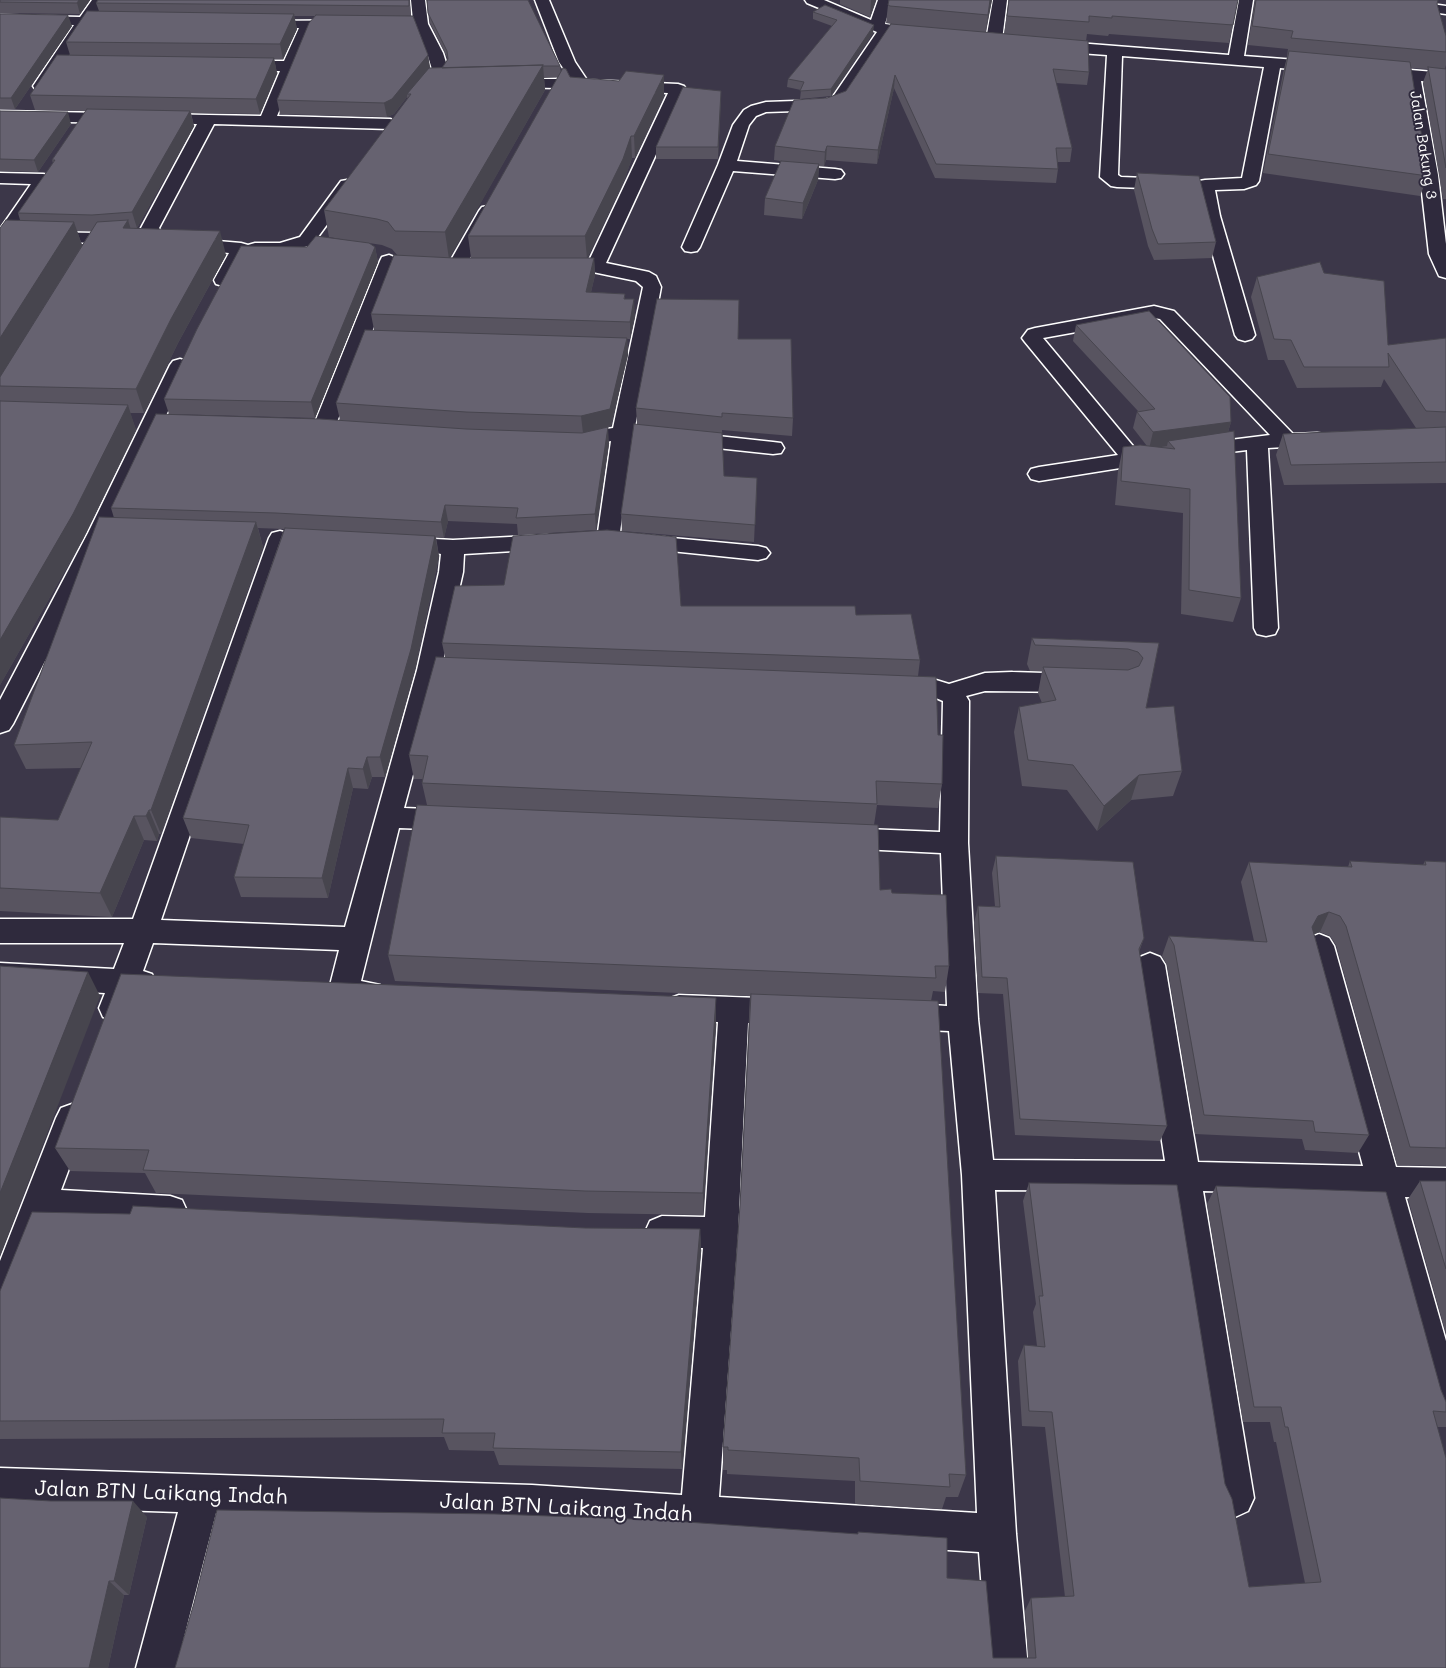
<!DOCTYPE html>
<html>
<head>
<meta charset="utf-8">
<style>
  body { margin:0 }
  canvas { display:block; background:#3c3749 }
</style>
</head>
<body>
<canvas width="1446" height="1668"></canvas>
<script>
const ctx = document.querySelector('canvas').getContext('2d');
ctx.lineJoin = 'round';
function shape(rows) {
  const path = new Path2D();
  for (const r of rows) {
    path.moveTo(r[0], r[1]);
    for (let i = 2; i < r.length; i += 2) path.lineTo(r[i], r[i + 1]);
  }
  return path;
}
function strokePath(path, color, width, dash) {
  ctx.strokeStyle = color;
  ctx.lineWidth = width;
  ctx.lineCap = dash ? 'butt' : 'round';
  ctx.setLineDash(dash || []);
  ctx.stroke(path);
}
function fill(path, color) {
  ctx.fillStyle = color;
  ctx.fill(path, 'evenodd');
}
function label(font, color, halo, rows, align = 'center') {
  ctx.font = font + ' Mali,sans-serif';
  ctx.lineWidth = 4;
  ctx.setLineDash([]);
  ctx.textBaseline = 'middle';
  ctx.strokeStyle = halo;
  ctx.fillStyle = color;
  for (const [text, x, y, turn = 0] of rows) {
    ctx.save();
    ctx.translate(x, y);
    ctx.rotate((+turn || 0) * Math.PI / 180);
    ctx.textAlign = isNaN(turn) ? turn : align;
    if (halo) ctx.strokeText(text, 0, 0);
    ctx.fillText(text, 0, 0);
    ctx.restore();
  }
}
const minor = shape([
  [92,0,106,0,95,17,116,18,121,19,123,22,121,25,116,26,89,26,47,89,35,89,33,86,74,25,0,23,0,15,80,17,92,0],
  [411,0,425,0,428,24,443,53,448,69,424,101,418,103,412,101,410,98,432,69,427,53,416,28,317,28,310,35,277,116,390,119,396,121,398,124,396,127,390,129,214,124,159,228,161,232,171,237,241,243,248,245,255,243,280,243,300,237,341,181,347,180,353,181,356,185,312,245,281,253,255,253,248,251,230,284,223,286,216,284,214,280,229,253,161,246,147,239,141,228,197,124,0,121,0,111,261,116,280,71,239,71,234,69,231,66,234,63,239,61,284,61,299,28,259,28,254,27,252,24,254,21,413,20,411,0],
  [535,0,549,0,575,62,587,80,678,84,684,86,686,89,606,263,649,272,656,276,661,287,635,427,773,442,781,443,784,448,781,453,773,454,633,439,619,539,616,544,608,546,600,544,597,539,611,441,583,447,571,447,563,446,560,441,563,436,613,428,643,287,636,281,588,271,586,267,668,93,559,88,501,87,499,84,501,81,507,79,571,79,559,62,535,0],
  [805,0,824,0,871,20,878,0,892,0,885,24,924,29,929,30,931,33,929,36,924,37,890,33,844,104,826,110,766,112,756,116,749,125,737,161,835,169,841,170,844,174,841,178,835,179,733,171,700,247,697,251,691,252,685,251,682,247,718,165,733,125,744,110,751,106,766,102,824,100,832,98,877,32,807,3,805,0],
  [993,0,1007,0,1002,40,999,43,994,45,989,43,986,40,993,0],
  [1239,0,1253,0,1244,56,1323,62,1328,64,1331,67,1328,70,1323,72,1280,68,1259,181,1256,185,1244,189,1215,190,1220,216,1255,335,1252,339,1245,341,1238,339,1235,335,1202,216,1196,185,1199,181,1205,180,1242,178,1264,67,1122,56,1118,175,1121,177,1171,179,1177,180,1180,184,1177,188,1171,189,1117,187,1111,186,1100,177,1107,55,1052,51,1047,49,1044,46,1047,43,1052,41,1229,55,1239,0],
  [1363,0,1403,0,1446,6,1446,14,1370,4,1365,3,1363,0],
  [1375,67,1446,73,1446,83,1421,81,1438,175,1446,244,1446,278,1439,276,1429,254,1420,175,1405,79,1369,75,1367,72,1369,69,1375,67],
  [0,173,43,174,49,175,52,179,10,240,4,241,0,240,0,229,31,184,0,183,0,173],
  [488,206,494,207,497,211,465,267,463,271,456,273,449,271,447,267,479,211,482,207,488,206],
  [41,232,97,233,103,234,106,238,103,242,97,243,35,241,32,237,35,233,41,232],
  [389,255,399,259,429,259,436,261,438,265,436,269,429,271,396,270,335,427,331,431,324,433,317,431,313,427,380,261,382,257,389,255],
  [1154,306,1174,311,1293,434,1317,433,1325,434,1328,439,1325,444,1317,445,1268,448,1278,628,1275,634,1266,636,1257,634,1254,628,1247,450,1198,456,1190,455,1187,450,1190,445,1270,435,1160,319,1154,318,1043,338,1138,452,1156,450,1164,451,1167,456,1164,461,1039,481,1031,479,1028,474,1031,469,1039,467,1118,455,1025,342,1022,338,1028,330,1035,328,1154,306],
  [180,359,187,361,190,365,110,533,13,724,9,730,0,733,0,700,88,533,170,365,173,361,180,359],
  [280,531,288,533,291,538,161,920,345,927,417,670,439,572,441,554,427,551,424,546,427,541,435,539,453,540,547,535,555,537,558,542,555,547,547,549,464,554,463,572,441,670,404,808,451,810,461,813,465,820,461,827,451,830,399,828,361,981,380,985,384,994,380,1003,369,1006,343,1005,332,1002,328,993,339,950,153,943,143,971,152,974,156,983,152,992,141,995,134,995,125,1017,114,1021,103,1017,99,1008,105,993,0,987,0,963,114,969,124,943,0,943,0,919,133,919,269,538,272,533,280,531],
  [640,535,758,546,766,548,770,553,766,558,758,560,632,547,629,542,632,537,640,535],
  [1012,672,1077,674,1086,677,1090,683,1086,689,1077,692,985,691,966,696,969,701,968,843,978,1019,993,1160,1165,1161,1135,965,1140,957,1150,953,1160,957,1165,965,1198,1162,1363,1166,1304,946,1309,938,1319,934,1329,938,1334,946,1396,1167,1446,1168,1446,1198,1405,1197,1446,1341,1446,1423,1433,1418,1428,1405,1372,1196,1203,1191,1254,1498,1248,1511,1235,1517,1222,1511,1216,1498,1169,1191,995,1190,1016,1534,1028,1668,988,1668,979,1552,532,1523,216,1513,176,1668,136,1668,178,1512,0,1506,0,1468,532,1485,682,1495,703,1248,662,1248,650,1243,645,1232,650,1221,662,1216,705,1217,718,1022,679,1021,668,1017,664,1008,668,999,679,995,786,999,797,1003,801,1012,797,1021,786,1025,748,1023,738,1233,719,1497,977,1513,962,1175,949,1031,902,1029,891,1025,887,1016,891,1007,902,1003,947,1006,941,853,841,848,831,845,827,838,831,831,841,828,940,832,943,701,936,698,898,697,889,694,885,688,889,682,898,679,936,680,949,684,985,673,1012,672],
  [72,1104,83,1108,88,1118,61,1190,170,1196,182,1200,187,1211,182,1222,170,1226,50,1220,12,1318,0,1323,0,1261,56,1118,61,1108,72,1104]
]);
const wall = shape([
  [0,0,90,0,80,14,0,13],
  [410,0,411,16,428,55,430,68,442,68,448,59,430,23,427,0,560,66,561,73,570,77,664,96,635,158,632,158,624,181,587,258,594,258,595,275,591,292,625,294,625,299,635,316,630,339,627,339,628,355,611,426,602,429,609,443,596,530,518,535,517,524,448,521,444,538,436,537,439,556,415,670,385,777,372,777,368,789,353,788,328,898,241,897,234,877,244,844,191,838,183,818,284,529,258,528,263,547,161,834,159,834,157,841,144,840,112,917,0,911,0,817,58,820,81,768,26,769,14,745,114,518,111,508,340,420,336,403,374,330,371,314,398,256,392,249,382,245,369,243,375,247,378,262,315,418,169,414,164,399,307,247,352,241,329,237,324,210,408,99,407,97,394,114,387,117,280,114,277,100,315,16,294,16,297,29,283,59,274,59,277,73,260,114,191,113,194,126,137,228,131,229,226,255,178,343,144,413,130,413,136,430,83,539,0,685,0,228,20,220,18,213,53,163,52,160,86,111,35,110,30,95,70,55,66,42,99,11,96,3],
  [558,77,468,236,471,258,449,258,545,90,544,78],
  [77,231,91,231,1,375,82,245],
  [840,0,876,0,870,17,840,4],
  [889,0,992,0,986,32,1004,34,1009,0,1233,25,1229,43,1109,34,1108,36,1087,34,1086,41,1089,72,1087,85,1056,83,1072,148,1070,162,1058,162,1058,169,1056,183,935,178,894,88,877,164,826,160,824,166,819,166,818,180,802,219,764,215,765,198,781,161,774,160,775,146,827,98,846,91,891,24,886,23,888,5],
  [1255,0,1438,0,1437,4,1446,36,1446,65,1445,69,1446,69,1446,199,1443,199,1423,82,1428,69,1410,68,1428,176,1420,196,1263,173,1284,69,1287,57,1288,49,1248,45],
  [825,5,873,33,831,96,800,99,801,90,787,87,788,79,832,26,813,19,813,12],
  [0,14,72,26,15,109,0,109],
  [721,91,718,159,656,159,656,147],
  [0,111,71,124,38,172,0,171],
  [1137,173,1216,242,1212,258,1154,260,1148,246,1134,190],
  [1324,273,1388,345,1446,338,1446,483,1284,485,1276,455,1283,434,1416,428,1384,379,1381,387,1297,388,1284,360,1268,360,1251,297,1257,277],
  [1076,325,1231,422,1228,432,1241,598,1233,622,1181,614,1183,513,1115,505,1118,471,1123,447,1147,446,1133,428,1137,412,1138,411,1073,341],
  [738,339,793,418,792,436,722,430,724,476,757,478,754,542,622,531,621,514,637,424,636,408],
  [681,606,856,615,920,660,918,676,938,735,942,784,938,808,877,805,874,825,880,890,892,893,949,966,945,992,933,991,931,1001,966,1475,958,1497,946,1497,942,1509,855,1504,855,1481,727,1474,727,1470,723,1470,723,1447,740,1205,750,996,395,981,388,955,427,805,422,783,423,779,414,779,409,755,445,657,442,643],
  [1032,638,1159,643,1146,708,1182,771,1173,796,1131,800,1097,831,1067,790,1022,786,1014,732,1019,707,1042,703,1038,693,1042,671,1030,671,1027,664],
  [996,856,1144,938,1139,952,1167,1126,1160,1141,1015,1135,1003,994,978,993,974,923,978,906,995,906,992,873],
  [1350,861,1423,865,1425,861,1446,862,1446,1166,1397,1165,1336,945,1330,936,1320,932,1314,934,1369,1135,1358,1153,1305,1150,1302,1139,1195,1134,1167,965,1162,956,1169,936,1254,941,1241,882,1249,862,1348,867],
  [716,1023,703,1215,588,1213,156,1193,145,1173,70,1171,55,1148],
  [1420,1181,1446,1181,1446,1334,1408,1199],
  [1029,1183,1225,1484,1249,1587,1305,1583,1276,1442,1274,1442,1270,1422,1243,1422,1207,1204,1216,1186,1441,1390,1446,1402,1446,1427,1437,1427,1446,1668,175,1668,947,1578,993,1658,1028,1658,1025,1611,1031,1598,1065,1597,1045,1427,1022,1426,1018,1361,1024,1345,1037,1346,1033,1312,1036,1304,1023,1201],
  [585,1228,700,1229,701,1250,682,1469,499,1465,494,1451,449,1450,444,1437,0,1439,0,1291],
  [147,1517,129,1595,124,1595,108,1668,0,1668]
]);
const shadedWall = shape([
  [79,0,90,0,80,14,77,3],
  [871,0,876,0,870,17],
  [990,0,992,0,985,33,988,15],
  [294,14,297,29,283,59,280,44],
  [68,15,72,26,15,109,11,98],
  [874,25,873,33,831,96,831,89],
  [428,55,430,68,407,94,407,97,394,114,387,117,384,103],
  [274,58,277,73,260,114,256,99],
  [543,65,545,90,449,259,445,232],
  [664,75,664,96,635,158,634,136],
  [895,75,894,88,877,164,878,150],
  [721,91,721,103,718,159,718,147],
  [190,111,194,126,137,228,132,212],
  [68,112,71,124,38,172,34,160],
  [631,136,632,158,624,181,587,259,585,236],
  [827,146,826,160,824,166,825,152],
  [819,164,818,180,802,219,803,203],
  [128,220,135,243,123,228],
  [74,222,82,245,0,377,0,338],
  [220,231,226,255,178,343,144,413,136,389,171,319],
  [375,247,378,262,315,418,311,402],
  [594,258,595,275,587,309,586,292],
  [634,299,635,316,630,339,630,322],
  [627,338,628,355,611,426,583,433,581,416],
  [128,405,136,430,83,539,0,685,0,640],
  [1231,422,1226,438,1168,441,1167,446,1149,449,1153,432],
  [608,427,609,443,596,530,595,514],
  [757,478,757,495,754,542,755,525],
  [445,505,448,521,444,538,441,522],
  [256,522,263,547,161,834,151,810],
  [435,536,439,556,415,670,385,777,380,757],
  [367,757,372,777,368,789,363,769],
  [348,768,353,788,328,898,322,878],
  [1139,775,1131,800,1097,831,1104,806],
  [149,810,159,834,157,841,146,816],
  [134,816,144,840,112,917,100,893],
  [1329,912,1320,932,1308,936,1312,927,1318,916],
  [88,972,100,996,0,1256,0,1193],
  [716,998,716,1023,703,1215,703,1193],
  [700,1229,701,1250,682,1469,681,1452],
  [133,1501,147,1517,129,1595,114,1581],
  [109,1581,124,1595,108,1668,89,1668]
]);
const building = shape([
  [0,0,79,0,77,3,0,2,0,0],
  [98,0,409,0,409,6,96,3,98,0],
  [427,0,528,0,560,66,542,66,543,65,442,68,448,59,447,51,428,13,427,0],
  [889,0,990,0,988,15,890,6,888,5,889,0],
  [1009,0,1238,0,1233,25,1112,16,1112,18,1089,16,1089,22,1007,16,1009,0],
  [1256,0,1438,0,1437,4,1446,36,1446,52,1291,38,1293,31,1252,26,1256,0],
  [825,5,874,25,831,89,800,91,804,82,788,79,837,20,813,12,825,5],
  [87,11,294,14,280,44,66,42,87,11],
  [0,14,68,15,11,98,0,98,0,14],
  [316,15,413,16,428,55,392,99,384,103,277,100,309,23,316,15],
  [891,24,1088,41,1089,72,1053,69,1072,148,1056,148,1058,169,936,164,895,75,878,150,827,146,825,152,775,146,794,100,827,98,846,91,891,24],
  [1289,51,1410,62,1428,176,1268,154,1289,51],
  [57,55,274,58,256,99,30,95,57,55],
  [543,65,445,232,395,231,388,222,377,219,324,210,411,94,407,94,429,68,543,65],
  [1428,67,1446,69,1446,168,1428,67],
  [563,68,566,69,570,77,619,81,626,71,664,75,634,136,631,136,623,159,585,236,468,236,563,68],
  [683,87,721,91,718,147,656,147,683,87],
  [87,109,190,111,132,212,92,215,18,213,55,160,52,160,87,109],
  [0,111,68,112,34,160,0,159,0,111],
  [781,161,819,164,803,203,765,198,781,161],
  [1137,173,1199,176,1216,242,1158,244,1152,229,1137,173],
  [6,220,74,222,0,338,0,228,6,220],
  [128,220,123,228,220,231,171,319,136,389,0,386,0,377,97,222,128,220],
  [316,236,369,243,375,247,311,402,164,399,197,329,241,246,307,247,316,236],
  [394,255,454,258,594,258,586,292,625,294,624,299,634,299,630,322,371,314,394,255],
  [1320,262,1324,273,1384,281,1388,345,1446,338,1446,412,1426,411,1388,353,1389,367,1304,367,1291,340,1274,339,1257,277,1320,262],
  [657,299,739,300,738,339,791,339,793,418,722,413,722,417,636,408,657,299],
  [1149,311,1230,397,1231,422,1153,432,1137,412,1155,409,1076,325,1149,311],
  [365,330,627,338,610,409,581,416,466,412,336,403,365,330],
  [0,401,128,405,73,514,0,640,0,401],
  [156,414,320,419,466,429,582,433,608,427,595,514,516,518,518,508,445,505,441,522,276,513,111,508,156,414],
  [634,424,722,433,724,476,757,478,755,525,621,514,634,424],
  [1446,427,1446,462,1291,465,1283,434,1446,427],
  [1234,431,1241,598,1189,590,1190,489,1121,481,1123,447,1140,445,1175,449,1168,441,1234,431],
  [99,517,256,522,151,810,149,810,146,816,134,816,100,893,0,888,0,817,58,820,92,742,14,745,99,517],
  [285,528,435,536,411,649,380,757,367,757,363,769,348,768,322,878,234,877,249,825,183,818,285,528],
  [607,530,676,537,681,606,855,606,856,615,911,614,920,660,442,643,455,586,504,585,513,536,607,530],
  [1032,638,1159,643,1146,708,1174,706,1182,771,1139,775,1104,806,1073,765,1028,760,1019,707,1056,700,1043,667,1128,670,1139,666,1143,658,1138,652,1128,649,1035,645,1032,638],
  [436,657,936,677,938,735,943,735,942,784,876,781,877,804,422,783,428,756,409,755,436,657],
  [417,805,878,825,880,890,891,889,892,893,946,895,949,966,935,966,936,978,388,955,417,805],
  [996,856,1133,862,1144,938,1139,949,1167,1126,1020,1119,1007,978,982,977,978,906,1000,907,996,856],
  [1350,861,1426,865,1425,861,1446,862,1446,1148,1410,1147,1346,926,1340,916,1329,912,1318,916,1312,927,1369,1135,1315,1132,1313,1121,1204,1115,1174,945,1169,936,1267,942,1249,862,1352,867,1350,861],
  [0,966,88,972,0,1193,0,966],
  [121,974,716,998,703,1193,585,1191,143,1170,149,1150,55,1148,121,974],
  [751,994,938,1001,966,1475,949,1474,950,1487,860,1481,859,1458,728,1450,728,1447,723,1447,740,1205,751,994],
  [1420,1181,1446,1181,1446,1269,1420,1181],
  [1029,1183,1177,1185,1225,1484,1232,1499,1249,1587,1321,1582,1288,1427,1285,1427,1281,1407,1254,1407,1216,1186,1386,1192,1441,1390,1446,1402,1446,1412,1433,1411,1446,1458,1446,1668,175,1668,194,1603,217,1510,495,1514,658,1520,858,1534,858,1532,947,1538,947,1578,986,1581,993,1658,1036,1658,1031,1598,1074,1596,1052,1412,1029,1411,1024,1345,1045,1347,1039,1296,1043,1296,1029,1183],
  [133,1206,585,1228,700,1229,681,1452,493,1448,495,1433,442,1433,444,1419,0,1421,0,1291,32,1212,130,1214,133,1206],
  [0,1498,51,1501,133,1501,114,1581,109,1581,89,1668,0,1668,0,1498]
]);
const farStreetnames = [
  ["Jalan Bakung 3",1423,145,81]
];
const nearStreetnames = [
  ["Jalan BTN Laikang Indah",161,1493,2],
  ["Jalan BTN Laikang Indah",566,1508,3]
];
strokePath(minor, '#fff', 3);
fill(minor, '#2f2a3d');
fill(wall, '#585460');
fill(shadedWall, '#47454e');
fill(building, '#666270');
strokePath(building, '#47454e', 1);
label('15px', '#fff', '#2f2a3d', farStreetnames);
label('21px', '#fff', '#2f2a3d', nearStreetnames);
</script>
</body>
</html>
